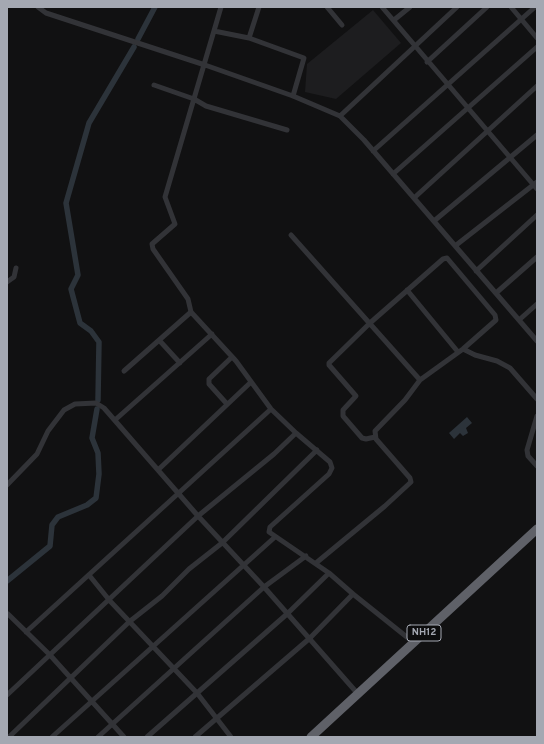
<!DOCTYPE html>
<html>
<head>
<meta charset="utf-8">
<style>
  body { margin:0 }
  #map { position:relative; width:544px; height:744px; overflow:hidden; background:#111112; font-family:Overpass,sans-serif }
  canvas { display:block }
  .frame { position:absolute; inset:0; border:8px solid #a4a8b2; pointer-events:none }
</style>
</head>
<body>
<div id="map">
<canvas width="544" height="744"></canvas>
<div class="frame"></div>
</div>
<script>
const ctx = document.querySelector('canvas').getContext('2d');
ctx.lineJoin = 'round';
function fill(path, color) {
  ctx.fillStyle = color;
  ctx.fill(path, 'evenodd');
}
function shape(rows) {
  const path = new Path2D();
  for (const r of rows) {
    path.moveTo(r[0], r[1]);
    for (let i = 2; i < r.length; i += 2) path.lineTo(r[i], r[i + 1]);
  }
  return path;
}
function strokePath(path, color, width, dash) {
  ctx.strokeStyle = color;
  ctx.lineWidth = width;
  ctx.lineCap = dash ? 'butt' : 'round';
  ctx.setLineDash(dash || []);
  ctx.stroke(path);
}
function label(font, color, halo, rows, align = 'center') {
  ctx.font = font + ' Overpass,sans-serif';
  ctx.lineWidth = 3;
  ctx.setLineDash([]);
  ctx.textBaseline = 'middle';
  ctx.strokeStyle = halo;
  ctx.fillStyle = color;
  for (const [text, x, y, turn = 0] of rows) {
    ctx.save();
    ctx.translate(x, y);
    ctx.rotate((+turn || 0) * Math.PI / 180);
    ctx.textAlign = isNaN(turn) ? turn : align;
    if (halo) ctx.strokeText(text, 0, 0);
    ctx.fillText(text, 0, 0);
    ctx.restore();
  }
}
const built = shape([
  [373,10,401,43,336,99,305,92,307,64]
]);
const water = shape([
  [467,417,472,423,466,428,468,433,463,436,460,433,454,439,449,433]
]);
const canal = shape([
  [138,39,155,7],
  [98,400,99,342,91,331,80,323,71,289,78,275,66,203,89,123,134,47],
  [7,581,50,546,52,525,58,517,87,505,96,498,99,474,98,453,92,438,97,409]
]);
const street = shape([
  [38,7,46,13,205,65,293,96,340,116,364,140,537,341],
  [221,7,165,197,175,224,152,244,153,249,188,299,191,312,236,361,271,409,296,433],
  [327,7,342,25],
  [382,7,537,189],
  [511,7,537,38],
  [394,20,410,7],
  [214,31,249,38,304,58,293,96],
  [249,38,259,7],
  [427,62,487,7],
  [154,85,194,99,206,106,287,130],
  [340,116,457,7],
  [373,151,535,7],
  [393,174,537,47],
  [414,198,537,86],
  [434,221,537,135],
  [291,235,420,380],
  [455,246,537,182],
  [476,271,537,215],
  [7,282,14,277,16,268],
  [407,290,458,352],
  [496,293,537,257],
  [519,320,537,304],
  [159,340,180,363],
  [463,349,475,355,497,361,510,368,537,399],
  [124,371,191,312],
  [227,404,209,384,209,379,232,357],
  [537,416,527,450,528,456,537,466],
  [115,420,212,334],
  [159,469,251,382],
  [7,485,37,454,48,431,64,410,75,404,96,403,104,408,198,516,264,587,358,694],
  [316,563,385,506,411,482,410,478,376,439,375,431,405,400,420,380,463,349,496,320,495,315,447,258,443,259,370,323,329,363,329,365,356,396,343,410,343,416,362,438,366,439,375,437],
  [89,575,110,601,197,693,231,737],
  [353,594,413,642],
  [8,614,50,655,124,737],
  [26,632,271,409],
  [7,695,198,516,274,454,296,433,330,462,332,468,329,474,270,527,269,532,329,573,287,614,147,737],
  [9,737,129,622,162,596,189,569,222,543,317,450],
  [52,737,275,537],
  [98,737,264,587,306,556],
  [195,737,310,638,353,594,329,573]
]);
const highway = shape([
  [311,737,537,529]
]);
const shields = [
  [424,633,34]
];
const shieldNames = [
  ["NH12",424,633]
];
fill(built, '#1d1d1f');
fill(water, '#2c333a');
strokePath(canal, '#2c333a', 5.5);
strokePath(street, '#323337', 5);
strokePath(highway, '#5f6168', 9);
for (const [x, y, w] of shields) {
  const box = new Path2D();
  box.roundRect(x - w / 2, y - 8, w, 16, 3);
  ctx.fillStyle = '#0c0c0d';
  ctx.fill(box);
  strokePath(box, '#a4a8b2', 1);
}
label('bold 10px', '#a4a8b2', null, shieldNames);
</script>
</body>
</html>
